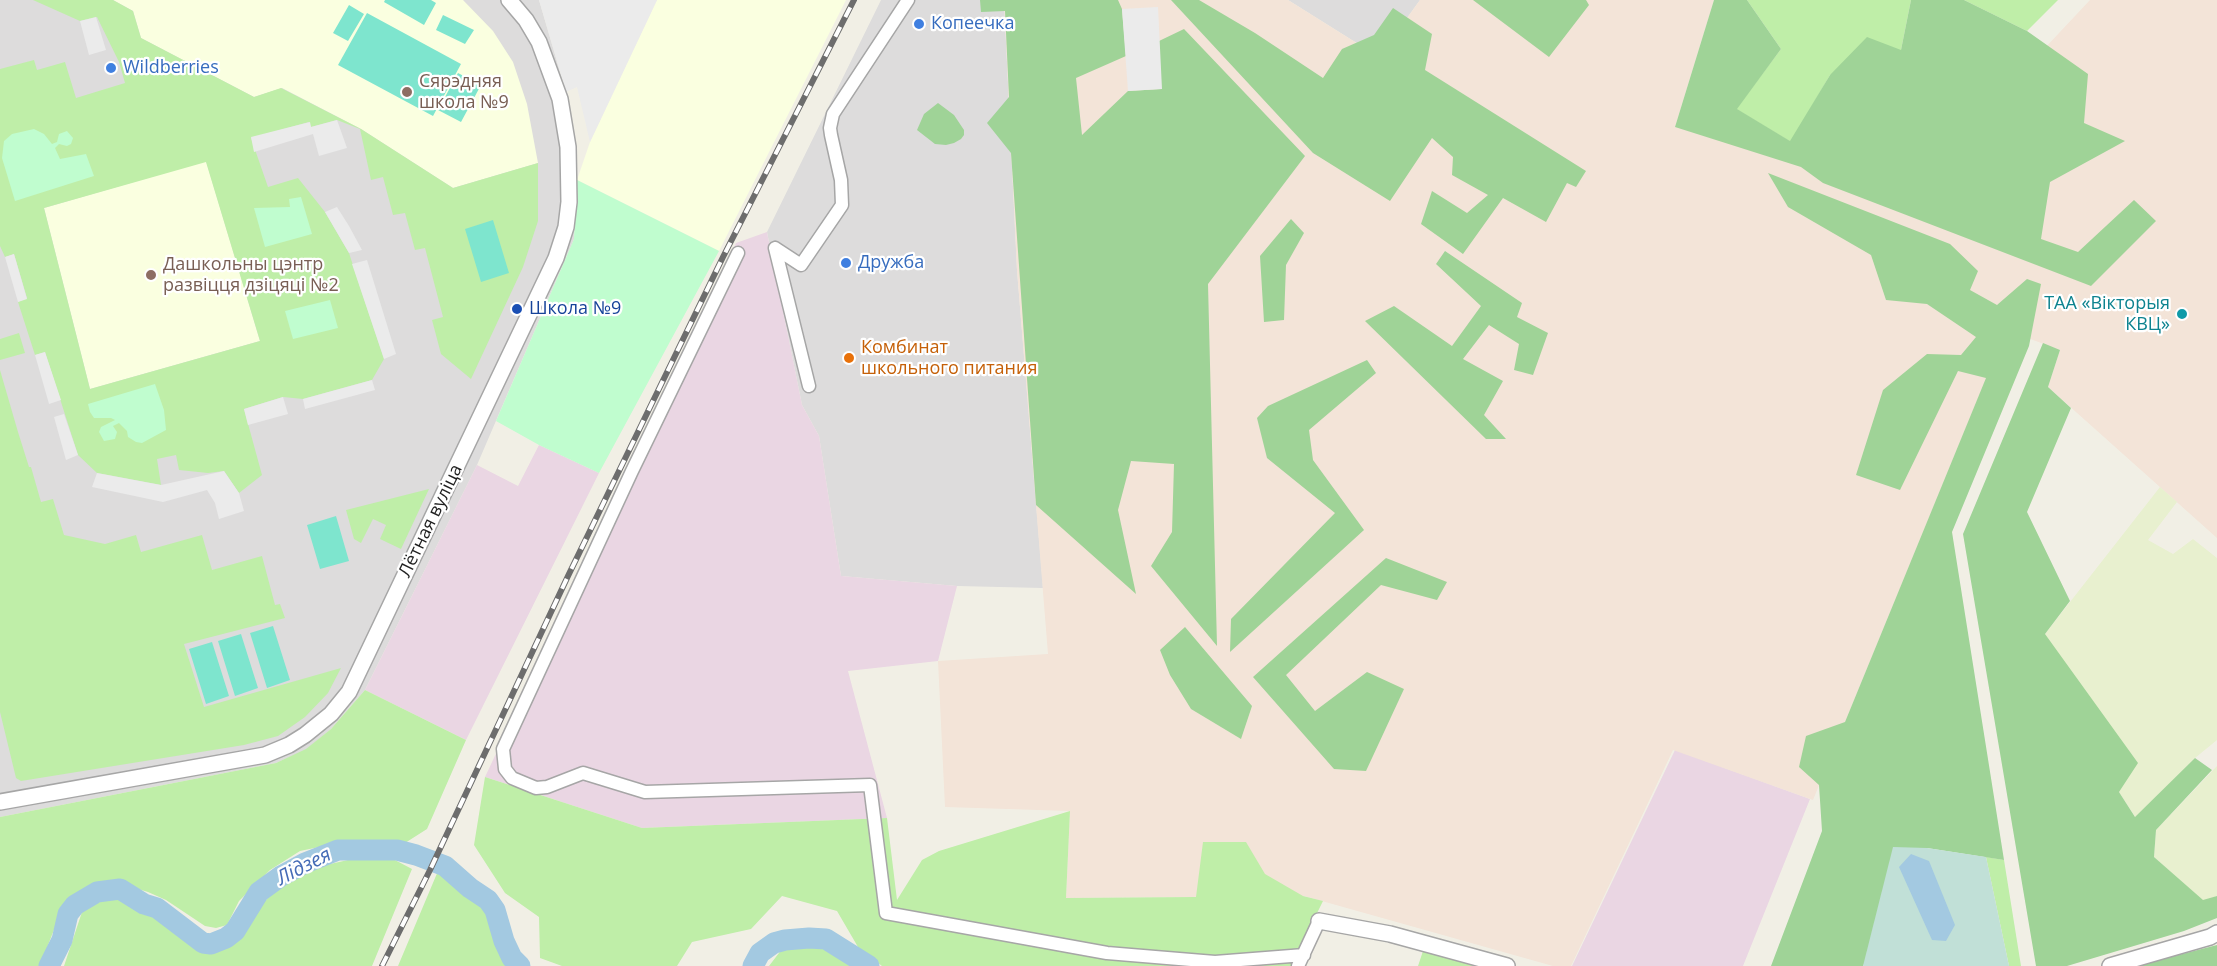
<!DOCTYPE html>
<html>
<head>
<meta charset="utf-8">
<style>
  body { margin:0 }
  canvas { display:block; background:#f1efe5 }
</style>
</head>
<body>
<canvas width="2217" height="966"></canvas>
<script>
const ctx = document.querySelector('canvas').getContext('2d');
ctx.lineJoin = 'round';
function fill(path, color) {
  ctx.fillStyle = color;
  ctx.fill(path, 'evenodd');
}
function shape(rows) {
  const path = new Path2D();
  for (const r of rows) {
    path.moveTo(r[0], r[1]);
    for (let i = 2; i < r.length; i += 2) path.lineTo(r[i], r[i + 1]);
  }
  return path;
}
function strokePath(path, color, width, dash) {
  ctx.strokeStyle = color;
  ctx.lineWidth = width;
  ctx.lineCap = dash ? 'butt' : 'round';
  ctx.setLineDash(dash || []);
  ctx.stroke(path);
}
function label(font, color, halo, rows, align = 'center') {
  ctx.font = font + ' "Open Sans",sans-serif';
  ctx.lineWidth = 4.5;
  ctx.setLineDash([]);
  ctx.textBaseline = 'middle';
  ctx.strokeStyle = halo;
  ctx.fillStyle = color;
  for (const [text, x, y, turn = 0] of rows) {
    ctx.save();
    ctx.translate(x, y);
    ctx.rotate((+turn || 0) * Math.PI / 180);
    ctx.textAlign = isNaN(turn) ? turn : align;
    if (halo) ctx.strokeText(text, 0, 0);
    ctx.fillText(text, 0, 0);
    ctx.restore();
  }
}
const residential = shape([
  [0,0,539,0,566,92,577,180,574,239,477,465,365,690,331,729,306,750,276,763,0,817],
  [881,0,1004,0,1017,270,1043,588,957,586,841,576,819,436,802,405,767,232],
  [1288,0,1420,0,1379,57]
]);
const industrial = shape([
  [767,232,802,405,819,436,841,576,957,586,938,661,848,671,887,818,642,828,485,777,736,243],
  [539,445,599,473,466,740,365,690,477,465,518,486],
  [1675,750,1810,799,1743,966,1572,966]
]);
const education = shape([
  [113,0,463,0,493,31,513,62,527,104,538,163,453,188,361,129,282,88,254,97,141,38,133,11],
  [657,0,846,0,719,251,577,180,590,142],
  [206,161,260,341,90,389,44,208]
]);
const military = shape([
  [1004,0,1288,0,1379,57,1420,0,1714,0,1675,127,2013,82,2090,0,2217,0,2217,538,2048,387,2060,350,2006,330,1813,800,1673,750,1571,966,1553,966,1304,896,1066,898,1070,811,945,807,938,661,1048,654,1017,270]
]);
const farmland = shape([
  [2160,487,2177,502,2148,540,2173,554,2193,539,2217,558,2217,740,2195,758,2136,818,2119,792,2045,634],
  [2217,766,2217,896,2203,901,2154,857,2156,830]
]);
const grass = shape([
  [33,0,113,0,133,11,141,38,254,97,281,88,361,129,453,188,538,163,538,221,523,267,471,379,441,354,432,320,443,317,425,248,415,250,405,213,393,215,383,177,371,180,360,129,337,120,311,127,309,122,251,138,268,187,298,178,325,212,349,253,384,359,372,380,303,399,283,397,244,409,262,475,239,493,224,471,208,473,179,470,176,455,157,459,161,485,97,473,78,455,45,352,35,355,18,302,27,298,14,254,5,257,0,246,0,69,34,60,37,70,65,62,76,98,125,83,119,62,97,17,80,21],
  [206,162,260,341,90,389,44,208],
  [1747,0,1911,0,1901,50,1830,75,1791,142,1736,109,1781,49],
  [1964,0,2058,0,2027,31],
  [19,333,25,353,0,360,0,339],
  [0,370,18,432,29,467,31,467,41,502,53,499,64,535,105,544,136,535,141,552,202,535,212,570,262,556,275,605,280,604,285,618,184,644,204,707,341,668,328,693,305,717,278,736,244,745,21,781,16,778,0,712],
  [429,489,401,549,380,539,386,525,373,519,361,543,354,539,346,510],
  [365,690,466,740,427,829,405,843,343,842,300,851,270,870,239,901,227,925,216,928,205,926,166,900,148,892,122,884,102,883,75,895,60,914,40,966,0,966,0,817,276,763,306,749,331,729],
  [485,777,642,828,887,818,897,900,922,860,939,851,1070,811,1066,898,1196,897,1203,842,1246,842,1265,874,1303,896,1323,901,1291,966,882,966,858,947,837,911,782,896,751,929,692,942,677,966,562,966,540,958,539,917,505,893,474,845],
  [1986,857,2004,860,2021,966,2009,966],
  [393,859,412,869,372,966,64,966,84,906,106,897,117,898,141,906,175,931,206,948,238,937,251,924,258,909,281,883,308,869,348,860],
  [438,871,486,903,499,938,514,960,523,966,398,966],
  [836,945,865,966,769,966,782,949],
  [1424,948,1487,966,1418,966]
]);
const forest = shape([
  [980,0,1118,0,1122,9,1126,56,1076,78,1082,135,1128,91,1161,89,1159,41,1184,29,1305,156,1208,284,1217,646,1151,566,1172,532,1174,464,1131,461,1118,510,1136,594,1036,505,1011,153,987,123,1009,97,1005,11,981,12],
  [1171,0,1199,0,1255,33,1323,78,1342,49,1374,35,1393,8,1432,34,1425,70,1586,171,1576,187,1567,183,1546,222,1503,198,1463,254,1421,224,1432,191,1467,213,1488,195,1452,175,1453,157,1432,138,1390,201,1313,153],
  [1473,0,1586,0,1589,5,1549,57],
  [1714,0,1747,0,1781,49,1737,109,1790,141,1830,75,1867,37,1901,50,1911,0,1964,0,2027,31,2088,74,2084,123,2125,141,2050,182,2041,239,2078,252,2134,200,2156,221,2091,286,1823,183,1801,167,1675,127],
  [938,103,954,115,964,130,964,135,961,139,954,143,946,145,935,144,917,130,924,114],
  [1768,173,1950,244,1978,271,1970,290,1997,305,2027,279,2041,284,2029,346,1952,532,2004,860,1927,848,1863,966,1771,966,1822,831,1819,785,1799,767,1806,736,1845,722,1986,378,1958,371,1900,490,1856,475,1883,390,1927,354,1961,355,1976,337,1927,304,1886,300,1871,255,1788,207],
  [1291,219,1304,233,1286,265,1284,320,1264,322,1260,256],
  [1445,251,1522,303,1517,317,1548,333,1533,375,1514,370,1519,344,1489,325,1463,359,1503,381,1484,415,1506,439,1486,439,1365,321,1394,306,1452,346,1481,306,1436,264],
  [2043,343,2060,350,2048,387,2071,408,2027,512,2070,601,2045,634,2138,763,2119,792,2135,817,2195,758,2212,770,2156,830,2154,857,2203,900,2217,896,2217,918,2184,931,2067,966,2036,966,1963,534],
  [1367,360,1376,373,1309,430,1313,460,1364,530,1230,652,1231,619,1335,513,1267,458,1257,418,1268,406],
  [1386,558,1447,582,1437,600,1381,585,1286,675,1315,711,1367,672,1404,689,1366,771,1334,769,1253,677],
  [1185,627,1252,706,1241,739,1191,709,1170,675,1160,650],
  [2217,945,2217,966,2136,966]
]);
const wetland = shape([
  [1893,847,1927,848,1986,857,2009,966,1863,966]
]);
const park = shape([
  [34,129,44,134,52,144,57,142,59,134,67,131,73,138,71,144,67,146,59,144,55,148,60,159,86,154,94,176,15,201,2,158,4,141,12,134],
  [577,180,719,251,599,473,539,445,496,421,574,239],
  [301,197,312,234,265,247,254,208,290,207,289,199],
  [330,300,338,328,293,339,285,311],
  [155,384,164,410,166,430,142,443,136,442,128,437,127,431,119,423,113,426,117,432,115,439,104,441,99,432,101,427,115,420,111,418,94,418,90,412,88,404]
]);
const pitch = shape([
  [385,0,431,0,436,3,424,25,384,2],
  [349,5,364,14,348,41,333,33],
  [367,13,461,64,433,116,338,65],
  [443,15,474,30,465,44,436,30],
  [458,73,481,85,461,122,438,110],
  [493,220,509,273,481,282,465,229],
  [336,516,349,561,320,569,307,525],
  [273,626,290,680,267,688,250,633],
  [241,634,258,688,235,696,218,641],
  [212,642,229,696,206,704,189,649]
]);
const parking = shape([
  [539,0,657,0,590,142,577,87,566,92],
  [1158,7,1162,89,1128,91,1122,9],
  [96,17,106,50,89,55,80,21],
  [337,120,347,148,319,156,313,134,254,152,251,137,310,122,311,127],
  [337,207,349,226,362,250,349,253,325,212],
  [14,254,27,299,18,302,5,257],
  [367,260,396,354,384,359,352,264],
  [45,352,61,400,49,404,35,355],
  [372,380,375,390,305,409,303,399],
  [283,397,288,414,248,425,244,409],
  [64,414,78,455,66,460,54,417],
  [224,471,239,493,244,511,219,519,215,503,207,490,163,502,92,487,97,473,161,485]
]);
const water = shape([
  [1911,854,1929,861,1955,925,1946,941,1932,940,1899,867]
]);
const river = shape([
  [49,966,62,940,68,914,75,905,97,892,120,889,144,904,157,908,203,943,211,944,226,938,235,931,259,892,281,876,305,863,338,850,397,850,416,855,445,866,470,888,488,900,495,910,504,941,512,958,520,966],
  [753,966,760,953,774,943,785,940,809,938,826,939,869,966]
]);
const minor = shape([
  [775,248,801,265,842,205,841,180,831,135,830,128,833,114,908,0],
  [775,248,809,386],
  [738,253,632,471,503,749,505,769,512,778,536,788,547,787,583,773,645,792,870,785,886,913,1107,953,1215,962,1304,955],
  [1298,966,1319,921]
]);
const tertiary = shape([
  [0,802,265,755,289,745,305,735,331,714,349,692,556,258,566,227,569,202,568,147,560,99,539,42,526,20,509,0],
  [1319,921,1390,934,1507,966],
  [2110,966,2210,937,2217,933]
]);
const rail = shape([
  [382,966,430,870,568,576,723,257,854,0]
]);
const markers = [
  [919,24,6,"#3f7fe0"],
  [111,68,6,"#3f7fe0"],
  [407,92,6,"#8d6e63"],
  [846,263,6,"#3f7fe0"],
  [151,275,6,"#8d6e63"],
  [517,309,6,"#1a4fb4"],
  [2182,314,6,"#0f9aa8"],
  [849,358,6,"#e8710a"]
];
const shopNames = [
  ["Копеечка",931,24],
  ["Wildberries",123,68],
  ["Дружба",858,263]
];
const educationNames = [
  ["Сярэдняя",419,82],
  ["школа №9",419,103],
  ["Дашкольны цэнтр",163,265],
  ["развіцця дзіцяці №2",163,286]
];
const cultureNames = [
  ["ТАА «Вікторыя",2170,304],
  ["КВЦ»",2170,325]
];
const transitNames = [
  ["Школа №9",529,309]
];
const foodNames = [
  ["Комбинат",861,348],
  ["школьного питания",861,369]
];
const streetNames = [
  ["Лётная вуліца",431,521,-64]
];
const waterNames = [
  ["Лідзея",304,867,-27]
];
fill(residential, '#dddcdc');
fill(industrial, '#ead6e3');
fill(education, '#faffe0');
fill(military, '#f3e4d8');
fill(farmland, '#e8f0cf');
fill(grass, '#bfeea8');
fill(forest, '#9fd397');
fill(wetland, '#c1e0d7');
fill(park, '#c0fdcf');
fill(pitch, '#7ee5ce');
fill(parking, '#ebebeb');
fill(water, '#a3c9e1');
strokePath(river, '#a3c9e1', 21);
strokePath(minor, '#a6a6a6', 15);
strokePath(tertiary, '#a6a6a6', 18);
strokePath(minor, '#fff', 12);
strokePath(tertiary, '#fff', 15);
strokePath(rail, '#6d6d6d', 6);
strokePath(rail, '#fff', 4, [11]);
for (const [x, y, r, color] of markers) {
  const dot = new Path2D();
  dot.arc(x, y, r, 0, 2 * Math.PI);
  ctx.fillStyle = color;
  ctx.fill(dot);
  strokePath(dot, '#fff', 2);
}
label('18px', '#366cbe', '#fff', shopNames, 'left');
label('18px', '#785e54', '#fff', educationNames, 'left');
label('18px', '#0d838f', '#fff', cultureNames, 'right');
label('18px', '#164399', '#fff', transitNames, 'left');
label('18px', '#c56008', '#fff', foodNames, 'left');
label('18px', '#1f1f1f', '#fff', streetNames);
label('italic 20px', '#456bb6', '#fff', waterNames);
</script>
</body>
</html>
